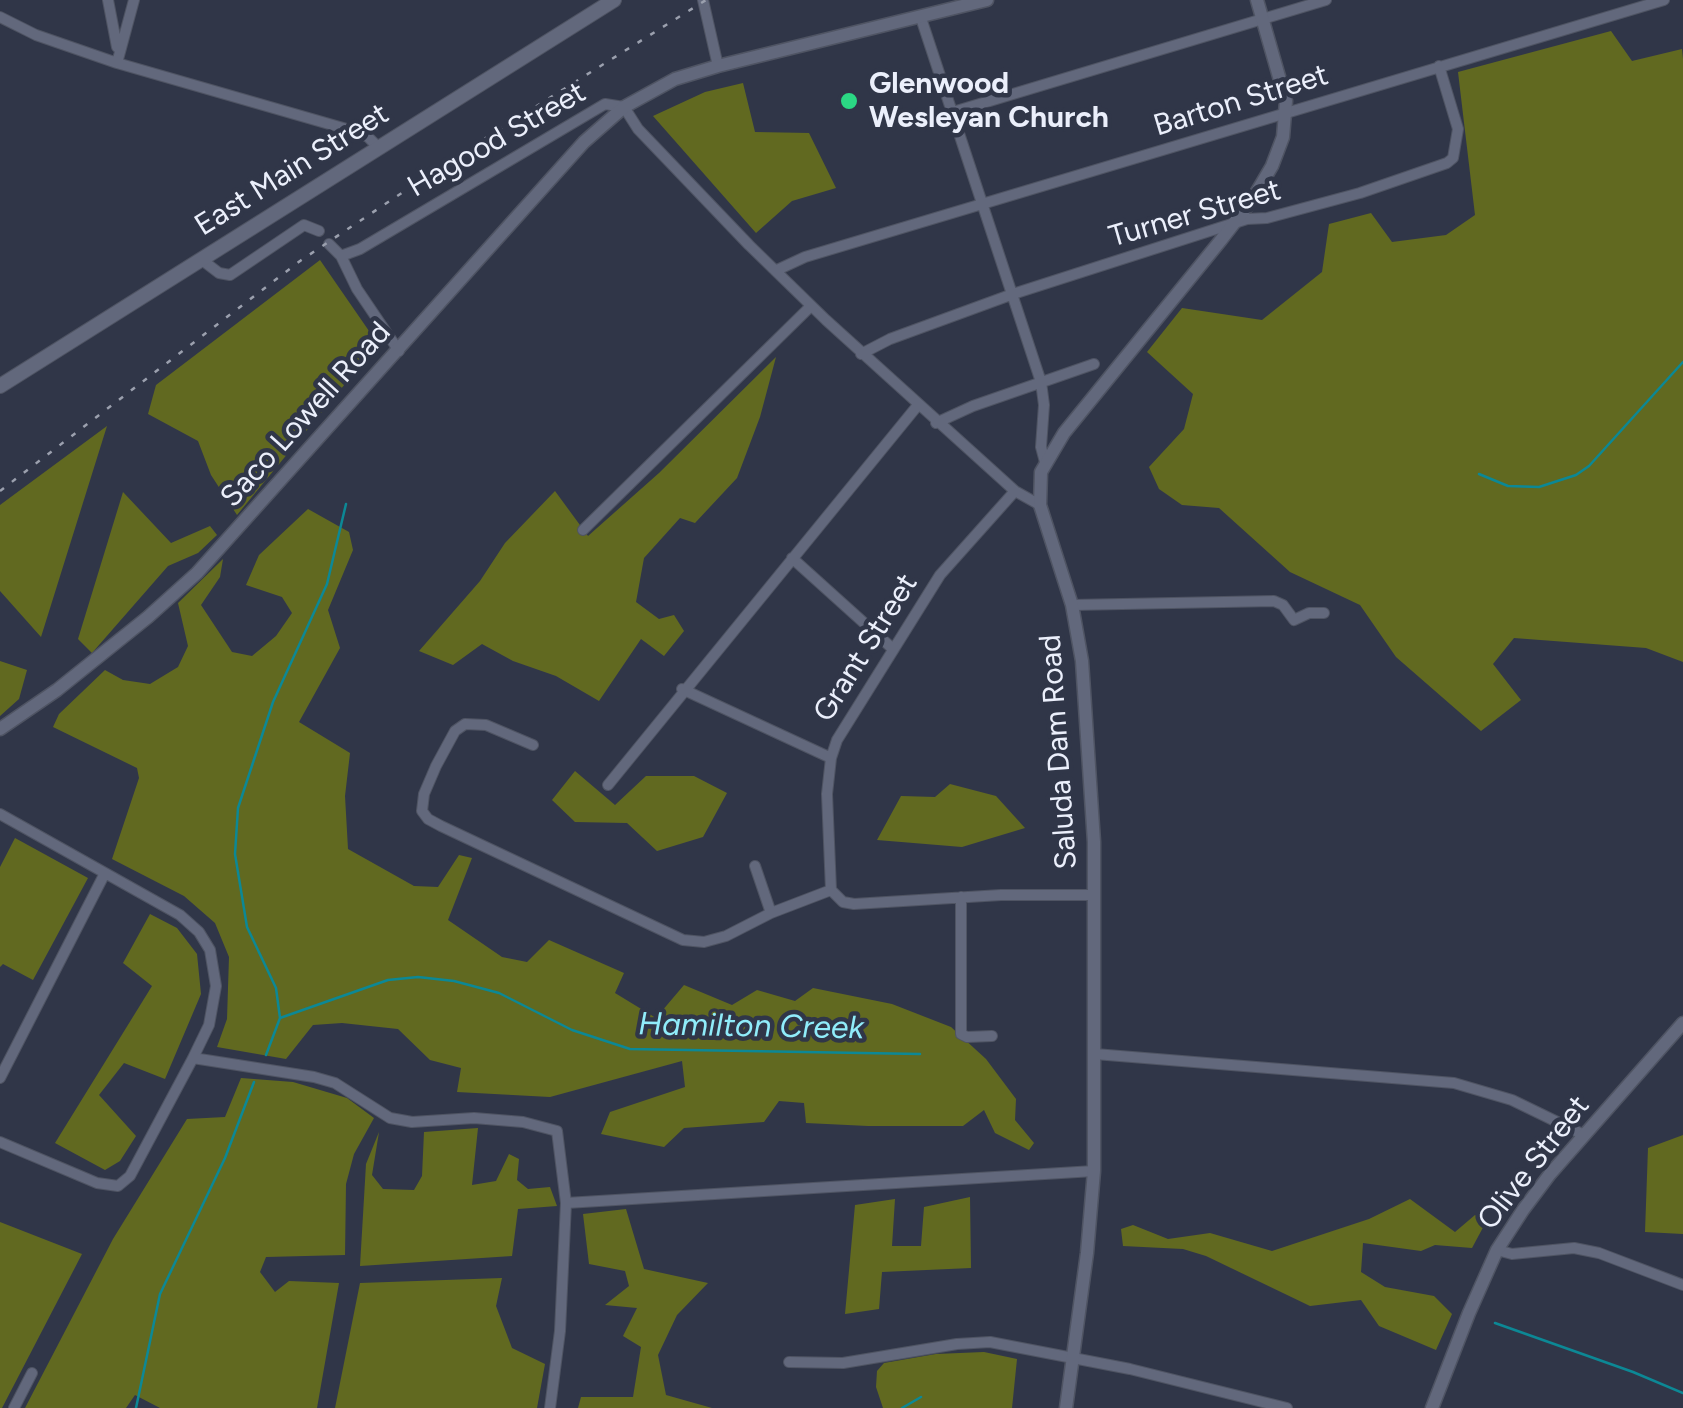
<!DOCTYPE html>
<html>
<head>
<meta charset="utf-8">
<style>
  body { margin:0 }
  canvas { display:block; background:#303648 }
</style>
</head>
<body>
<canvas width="1683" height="1408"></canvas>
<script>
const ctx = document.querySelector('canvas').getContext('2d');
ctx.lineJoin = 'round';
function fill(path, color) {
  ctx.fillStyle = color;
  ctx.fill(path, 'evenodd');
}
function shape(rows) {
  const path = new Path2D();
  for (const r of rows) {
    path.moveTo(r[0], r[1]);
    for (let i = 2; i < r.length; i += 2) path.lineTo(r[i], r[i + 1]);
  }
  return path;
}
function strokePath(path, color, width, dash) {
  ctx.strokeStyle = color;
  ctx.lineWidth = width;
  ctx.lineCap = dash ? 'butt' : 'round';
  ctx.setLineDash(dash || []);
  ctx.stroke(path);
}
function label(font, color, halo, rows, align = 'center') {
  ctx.font = font + ' Figtree,sans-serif';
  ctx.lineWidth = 9;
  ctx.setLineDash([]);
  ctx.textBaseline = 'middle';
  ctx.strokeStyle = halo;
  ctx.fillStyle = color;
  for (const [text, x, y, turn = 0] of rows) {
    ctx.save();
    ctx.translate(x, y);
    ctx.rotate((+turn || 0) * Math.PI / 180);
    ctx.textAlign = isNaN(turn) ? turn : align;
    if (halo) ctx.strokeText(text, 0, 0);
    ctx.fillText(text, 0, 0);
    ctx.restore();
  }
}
const forest = shape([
  [1611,31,1632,61,1682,49,1683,59,1683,662,1646,648,1514,638,1493,664,1521,700,1481,731,1396,657,1360,605,1290,572,1219,508,1182,505,1159,489,1149,467,1184,429,1193,394,1147,352,1182,308,1262,320,1322,272,1329,224,1371,213,1392,242,1446,235,1475,215,1458,72],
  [743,83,755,132,809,133,836,188,792,201,756,233,653,116,705,92],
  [320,260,378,344,237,515,211,475,198,441,148,414,156,385],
  [776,357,760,417,737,478,695,523,680,518,644,558,636,602,659,619,674,615,684,631,664,656,641,639,599,701,556,676,513,661,482,644,453,665,419,651,480,581,505,543,555,491,588,536,659,473],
  [107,426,41,637,0,591,0,505],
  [123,492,171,543,210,526,217,535,198,553,168,566,92,653,78,639],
  [308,509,349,532,353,550,328,610,340,648,299,722,350,753,345,796,348,849,414,886,438,887,459,855,472,858,448,920,502,957,527,962,549,940,624,973,615,993,656,1018,684,985,732,1005,757,990,795,1001,813,988,892,1004,951,1027,986,1059,1016,1099,1015,1120,1034,1143,1029,1150,995,1133,984,1110,963,1126,868,1126,806,1123,804,1103,779,1101,764,1122,684,1128,664,1147,601,1134,610,1112,685,1087,682,1061,550,1097,457,1092,461,1068,430,1060,398,1029,342,1023,313,1025,286,1059,217,1047,227,1019,229,957,215,923,184,896,112,859,139,778,137,768,53,727,59,714,105,670,123,680,150,684,178,667,188,646,178,603,223,559,220,577,201,605,232,652,252,656,276,636,292,613,282,597,246,585,259,555],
  [0,661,27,670,19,699,0,716],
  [575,771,615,805,646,776,694,776,727,793,703,837,657,851,627,823,575,822,552,800],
  [950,784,996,796,1025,828,962,847,877,840,901,796,935,797],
  [15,838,88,878,33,980,3,964,0,967,0,867],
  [150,914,177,928,197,954,201,994,165,1079,124,1063,99,1095,136,1136,120,1161,105,1170,55,1143,152,986,123,963],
  [241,1078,293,1082,347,1098,374,1118,354,1154,346,1184,345,1255,266,1257,260,1272,275,1292,289,1281,339,1283,317,1408,160,1408,135,1395,126,1408,25,1408,113,1239,187,1119,225,1117],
  [478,1128,472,1185,496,1181,509,1154,519,1159,517,1180,528,1189,550,1187,557,1206,518,1209,512,1256,360,1266,366,1164,379,1132,372,1175,383,1189,414,1190,422,1176,424,1132],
  [1683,1135,1683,1234,1645,1232,1648,1148],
  [970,1197,971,1268,882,1272,879,1309,845,1314,855,1205,895,1199,892,1246,921,1246,924,1207],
  [1410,1199,1455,1232,1475,1215,1487,1220,1472,1248,1435,1245,1421,1251,1363,1243,1361,1272,1385,1287,1434,1296,1452,1314,1436,1350,1379,1326,1361,1300,1310,1306,1206,1256,1183,1249,1123,1246,1121,1229,1133,1225,1168,1239,1210,1233,1272,1251,1369,1219],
  [626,1209,644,1269,708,1283,677,1315,658,1355,666,1395,712,1408,578,1408,581,1397,633,1397,641,1347,623,1336,637,1308,605,1305,629,1286,625,1271,589,1264,583,1214],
  [0,1222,82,1254,2,1408,0,1408],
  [502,1278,496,1306,512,1348,545,1364,537,1408,335,1408,360,1283],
  [984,1352,1017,1359,1012,1408,883,1408,876,1387,877,1371,884,1363,936,1354]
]);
const stream = shape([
  [1479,474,1508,486,1539,487,1576,475,1589,466,1683,362],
  [280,1018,388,980,418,977,454,981,499,993,572,1030,630,1049,920,1054],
  [266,1055,280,1018,276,988,247,927,235,854,238,808,273,702,327,584,346,504],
  [1495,1323,1633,1372,1683,1393],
  [136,1408,160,1294,225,1158,254,1082],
  [902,1408,921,1397]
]);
const minor = shape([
  [108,0,117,47],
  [703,0,718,66],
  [0,17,36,35,117,63,357,132,368,137,378,147],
  [921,18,1041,382,1044,405,1041,447,1045,462],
  [117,63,134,0],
  [953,112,1326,0],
  [329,244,341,256,360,249,605,104,624,107,638,129,749,245,826,320,1015,491,1040,505],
  [341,256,357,289,399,351],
  [202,260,219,273,230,275,304,225,319,231],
  [777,270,805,257,1664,0],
  [861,354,890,339,1013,294,1247,219,1267,218,1360,193,1447,163,1453,158,1458,129,1439,66],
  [936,423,973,406,1094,364],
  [1015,491,940,575,837,740,831,758,827,794,831,890,843,902,854,904,1001,895,1093,895],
  [583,530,811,306],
  [792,558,893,649],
  [1072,605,1274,601,1283,605,1294,620,1309,613,1324,613],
  [682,689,831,758],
  [533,745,486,725,465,724,455,731,436,766,424,794,422,811,428,819,441,826,683,940,704,942,726,936,771,913,831,890],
  [608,785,918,405],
  [0,814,180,915,199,932,210,950,216,986,209,1025,193,1058,130,1176,118,1186,97,1183,0,1142],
  [755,866,771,913],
  [961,897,961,1034,967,1037,992,1036],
  [1095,1054,1454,1083,1512,1100,1584,1135],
  [193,1058,314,1077,335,1083,390,1118,412,1122,474,1118,523,1122,557,1131,566,1203,560,1331,550,1408],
  [0,1078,104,875],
  [566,1203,1094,1171],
  [1497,1250,1512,1254,1574,1248,1599,1253,1683,1285],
  [789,1362,843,1363,957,1344,990,1342,1130,1369,1287,1408],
  [14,1408,32,1373]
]);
const tertiary = shape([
  [0,729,57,690,148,617,197,573,584,142,624,107,675,79,718,66,987,0],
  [1066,1408,1087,1253,1094,1171,1094,842,1082,661,1072,605,1040,505,1041,472,1064,433,1221,240,1252,200,1272,166,1283,137,1286,101,1257,0],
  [1432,1408,1469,1313,1497,1250,1523,1210,1550,1174,1683,1023]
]);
const secondary = shape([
  [0,386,614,0]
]);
const rail = shape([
  [0,491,300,261,460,154,706,0]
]);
const markers = [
  [849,101,10,"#2bd884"]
];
const poiNames = [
  ["Glenwood",869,84],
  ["Wesleyan Church",869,118]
];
const streetNames = [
  ["Barton Street",1241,101,-17],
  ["Hagood Street",497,140,-30],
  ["East Main Street",292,170,-32],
  ["Turner Street",1195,214,-16],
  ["Saco Lowell Road",306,415,-48],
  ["Grant Street",866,648,-58],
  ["Saluda Dam Road",1059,752,-94],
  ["Olive Street",1534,1163,-52]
];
const waterNames = [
  ["Hamilton Creek",751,1027,1]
];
fill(forest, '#616920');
strokePath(stream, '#0c8895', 2.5);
strokePath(minor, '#4f5463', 12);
strokePath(tertiary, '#4f5463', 15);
strokePath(secondary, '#4f5463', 16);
strokePath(minor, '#62687c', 10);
strokePath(tertiary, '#62687c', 12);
strokePath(secondary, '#62687c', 14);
strokePath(rail, '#9ba0ae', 2.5, [5, 10]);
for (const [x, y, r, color] of markers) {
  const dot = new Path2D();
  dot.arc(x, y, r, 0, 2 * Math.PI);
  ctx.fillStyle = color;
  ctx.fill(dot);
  strokePath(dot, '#303648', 4);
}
label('bold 30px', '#ebeffb', '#303648', poiNames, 'left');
label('30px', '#ebeffb', '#303648', streetNames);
label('italic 32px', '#90ecfa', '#303648', waterNames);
</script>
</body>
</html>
